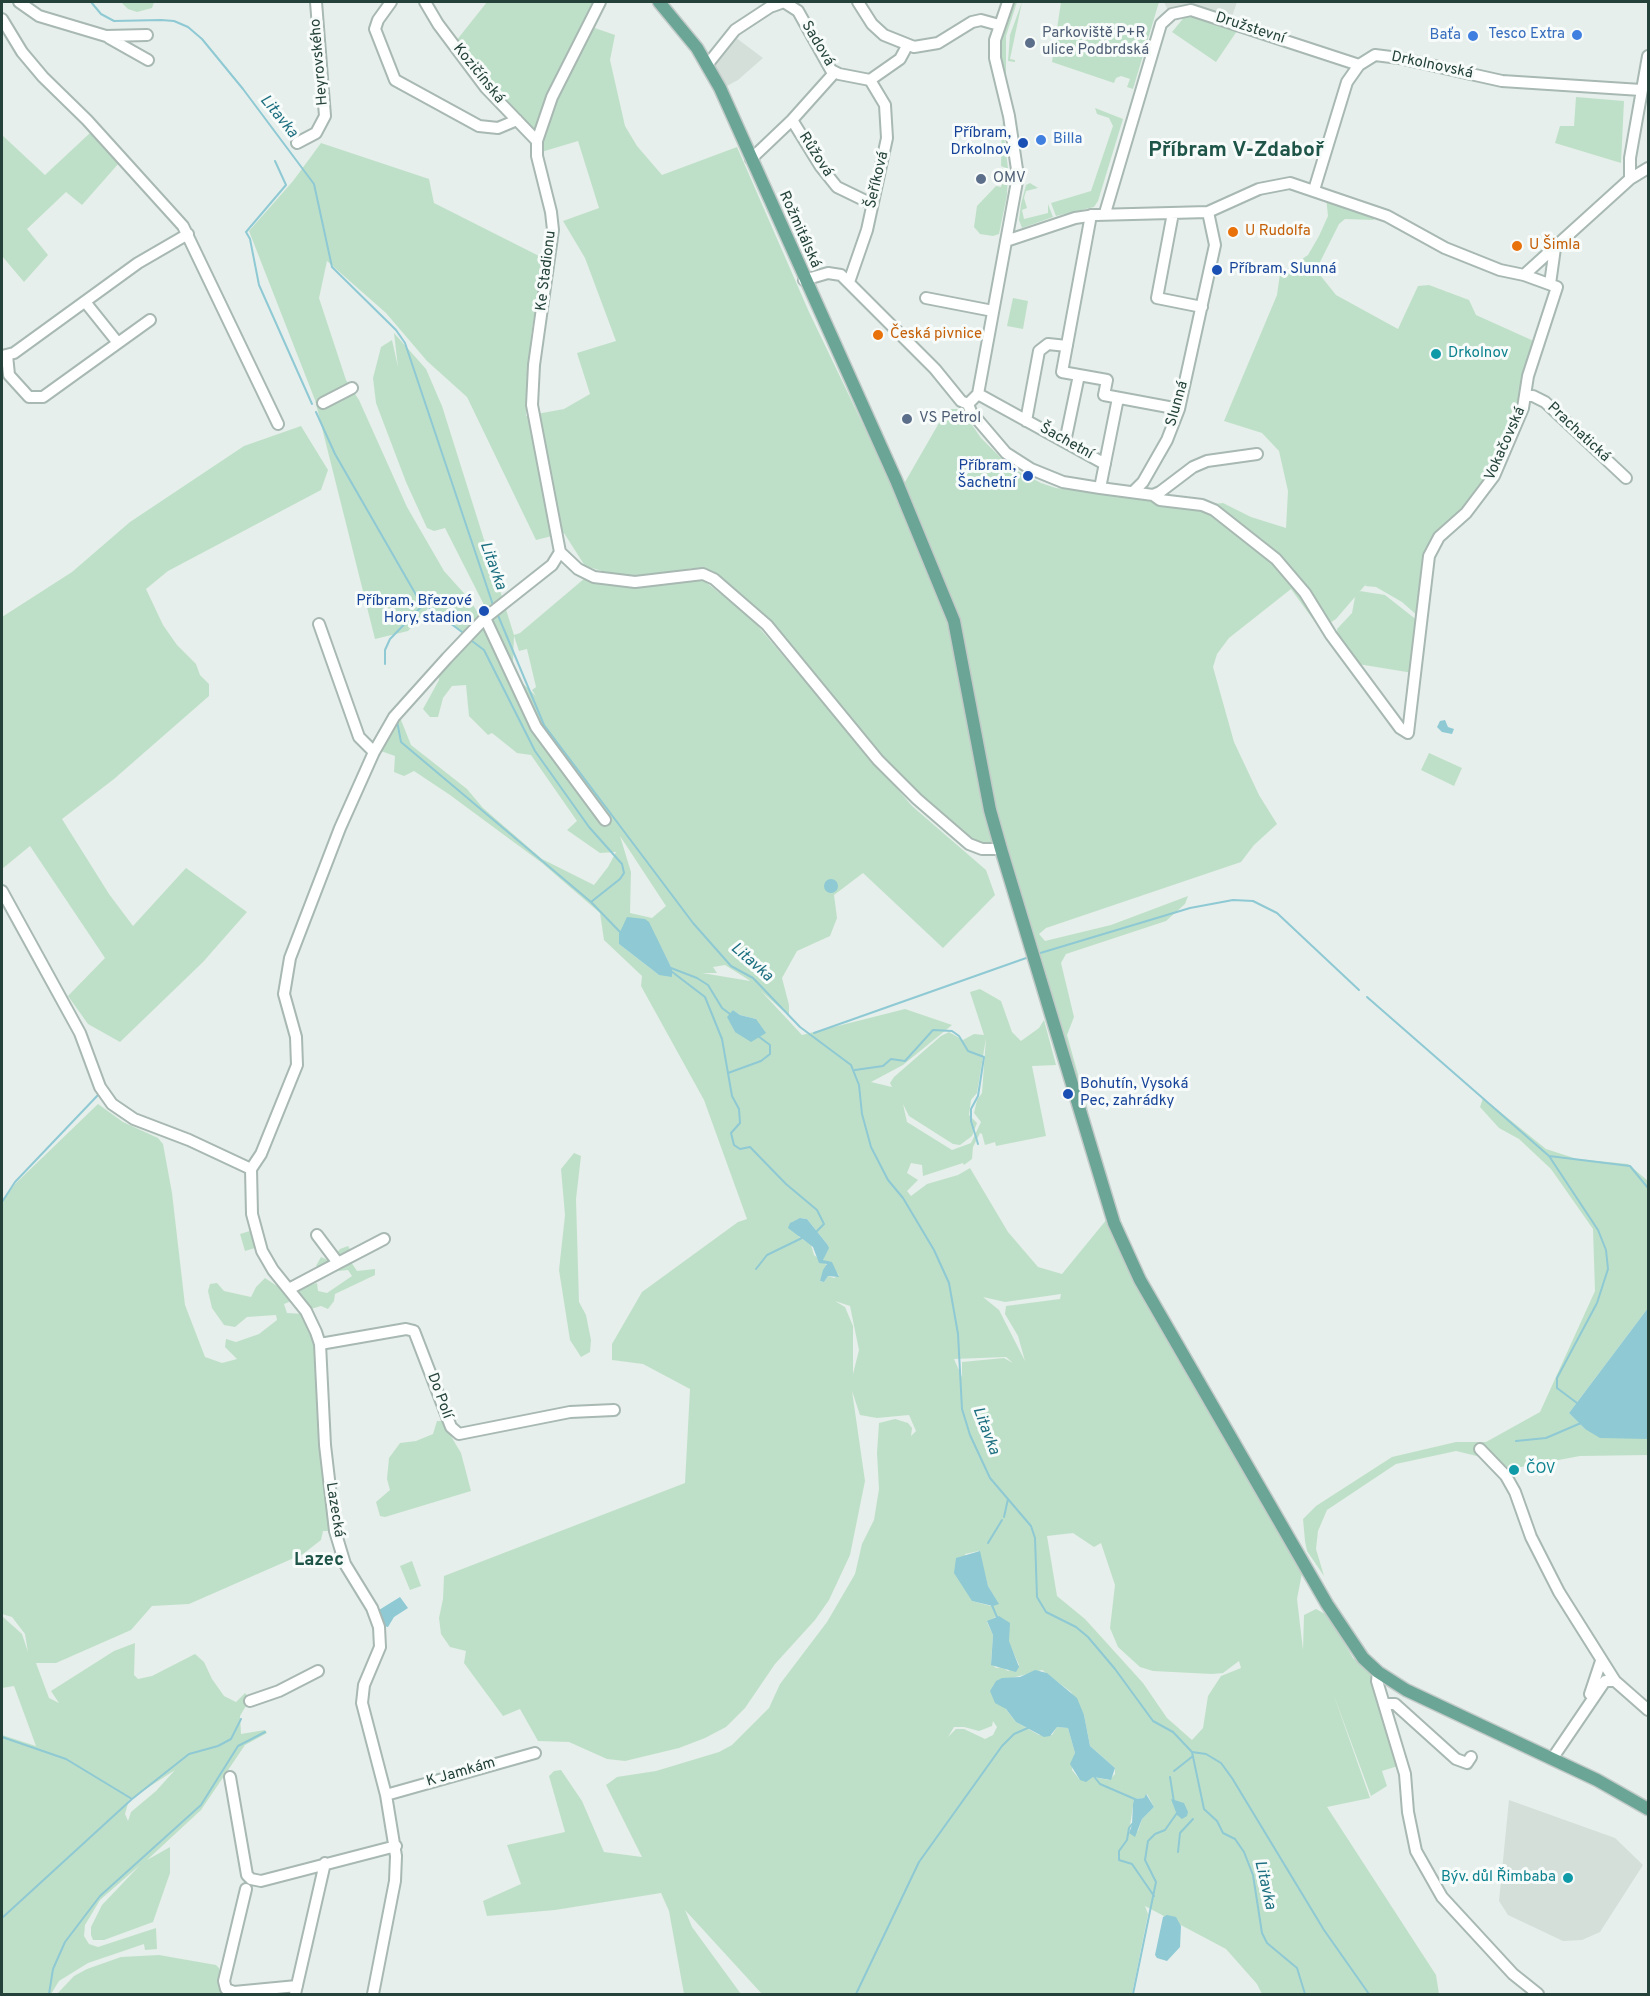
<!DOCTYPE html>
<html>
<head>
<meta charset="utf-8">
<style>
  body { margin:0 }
  #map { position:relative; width:1650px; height:1996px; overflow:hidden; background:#e6efeb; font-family:Overpass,sans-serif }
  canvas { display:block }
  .frame { position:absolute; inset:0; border:3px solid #24423a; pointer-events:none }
</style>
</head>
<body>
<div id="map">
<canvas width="1650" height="1996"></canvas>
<div class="frame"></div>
</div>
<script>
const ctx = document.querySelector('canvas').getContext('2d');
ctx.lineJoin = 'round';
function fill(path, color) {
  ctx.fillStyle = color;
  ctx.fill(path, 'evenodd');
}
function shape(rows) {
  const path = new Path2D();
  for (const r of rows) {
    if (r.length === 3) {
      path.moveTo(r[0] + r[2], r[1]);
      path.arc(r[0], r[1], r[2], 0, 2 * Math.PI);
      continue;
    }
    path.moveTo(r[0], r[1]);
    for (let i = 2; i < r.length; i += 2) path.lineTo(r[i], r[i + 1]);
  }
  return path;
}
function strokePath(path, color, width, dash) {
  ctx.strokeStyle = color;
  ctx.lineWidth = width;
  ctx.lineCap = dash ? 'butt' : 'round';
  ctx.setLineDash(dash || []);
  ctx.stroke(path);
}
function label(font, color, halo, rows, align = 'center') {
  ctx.font = font + ' Overpass,sans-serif';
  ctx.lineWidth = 6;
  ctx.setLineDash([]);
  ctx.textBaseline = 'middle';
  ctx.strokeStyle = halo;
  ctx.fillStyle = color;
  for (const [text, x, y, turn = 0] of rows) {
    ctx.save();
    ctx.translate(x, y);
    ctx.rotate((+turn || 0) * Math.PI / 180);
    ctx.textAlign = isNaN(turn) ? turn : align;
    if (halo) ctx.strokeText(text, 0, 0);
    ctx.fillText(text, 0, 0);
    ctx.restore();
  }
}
const built = shape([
  [1164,2,1237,2,1229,25,1189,13,1171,17],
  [735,37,763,58,738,80,725,87,713,65],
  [1509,1800,1615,1838,1643,1865,1600,1932,1582,1940,1563,1941,1508,1915,1499,1901]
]);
const green = shape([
  [121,2,154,2,152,8,137,12,128,9],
  [487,2,598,2,537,139,486,88,456,41],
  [1012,2,1017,2,1006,36,1006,87,999,51,1000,35],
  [1022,2,1010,59,1015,60,1015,62,1008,61,1010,35],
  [1061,2,1159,2,1133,89,1127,87,1130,79,1121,76,1116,78,1114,83,1052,62],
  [1186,15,1237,31,1216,62,1172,32],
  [589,26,615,35,610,60,625,126,637,146,662,175,737,147,809,312,893,487,949,618,995,844,988,847,964,837,892,768,771,625,713,571,692,568,650,577,623,577,585,566,564,533,536,540,467,397,427,361,386,313,327,261,319,298,346,380,359,400,407,507,444,571,471,601,481,619,466,635,429,607,408,631,375,639,315,400,249,231,293,181,321,143,429,179,434,203,543,258,531,336,526,416,564,409,590,394,577,353,616,341,585,258,563,221,599,208,578,141,538,153,538,140],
  [1576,97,1624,101,1621,163,1555,143,1560,126,1574,126],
  [1095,108,1123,119,1098,201,1094,207,1056,216,1051,203,1091,191,1113,126,1109,118,1097,114],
  [1002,122,1008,168,1007,195,999,234,993,236,980,234,974,227,977,206,996,186,1001,187,1006,168,1001,166],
  [90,133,119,163,82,205,66,192,27,229,48,255,24,282,2,256,2,135,45,175],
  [1030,183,1038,188,1026,191,1024,198,1027,208,1022,210,1024,219,1048,213,1048,204,1053,217,1022,228,1019,220,1021,204,1026,185],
  [1326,197,1369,211,1374,220,1345,219,1339,224,1316,270,1336,295,1398,329,1418,286,1429,285,1469,300,1476,315,1536,342,1502,451,1477,496,1434,545,1419,617,1402,602,1376,587,1365,586,1367,583,1336,619,1320,629,1291,589,1229,638,1217,654,1213,667,1234,742,1259,795,1277,824,1254,845,1241,862,1046,928,1039,934,1045,941,1111,925,1188,896,1185,904,1166,921,1066,954,1061,963,1074,1017,1067,1035,1088,1110,1072,1068,996,815,966,655,903,492,905,482,947,409,961,409,981,438,1010,467,1041,483,1056,488,1202,505,1223,503,1251,517,1286,528,1288,491,1279,451,1262,433,1224,421,1277,295,1280,274,1308,255,1319,236,1328,216],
  [1013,298,1028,301,1023,329,1007,326],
  [394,333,426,369,442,406,514,635,520,633,585,578,703,580,750,617,912,806,986,870,995,895,943,948,863,873,834,895,837,918,830,936,797,951,782,978,789,1005,789,1016,761,991,802,1035,905,1009,952,1025,903,1065,871,1082,892,1087,890,1083,894,1077,941,1036,949,1032,963,1040,974,1034,984,1035,970,992,980,989,1001,1001,1012,1032,1021,1041,1039,1028,1044,1020,1056,1065,1032,1066,1046,1136,996,1146,995,1142,985,1145,982,1134,980,1133,973,1147,972,1159,964,1165,963,1163,923,1176,922,1165,911,1163,907,1173,918,1180,907,1191,911,1196,927,1184,958,1175,970,1168,1008,1232,1038,1267,1062,1274,1107,1219,1132,1279,1303,1568,1297,1599,1303,1650,1304,1615,1316,1609,1329,1616,1353,1658,1373,1676,1401,1765,1382,1771,1387,1786,1371,1796,1333,1693,1370,1798,1327,1807,1436,1975,1439,1994,1262,1994,1257,1984,1226,1949,1145,1906,1148,1914,1132,1994,762,1994,685,1910,692,1927,741,1994,684,1994,669,1911,661,1893,555,1910,487,1916,483,1901,521,1884,507,1845,565,1832,549,1776,554,1771,561,1770,582,1801,604,1852,642,1857,606,1785,617,1777,656,1771,719,1752,732,1745,769,1708,780,1684,827,1622,855,1574,862,1544,874,1520,879,1489,877,1453,879,1423,895,1419,908,1423,912,1428,911,1436,916,1431,909,1415,877,1418,860,1415,852,1391,865,1481,850,1555,829,1600,815,1620,775,1664,745,1708,726,1727,705,1738,679,1748,625,1761,607,1759,569,1742,538,1741,520,1709,503,1716,464,1663,466,1651,450,1647,441,1634,439,1618,443,1599,444,1576,685,1483,690,1389,643,1364,612,1360,612,1344,642,1292,738,1222,747,1219,704,1100,641,986,642,976,604,940,600,913,542,863,450,795,414,771,404,776,394,772,395,756,378,750,389,720,401,720,411,745,467,789,483,808,542,859,594,885,608,867,616,852,600,853,567,830,577,821,531,755,517,753,492,733,488,735,469,716,466,685,452,686,443,698,438,717,430,717,423,709,439,680,439,667,481,622,518,679,536,696,532,690,536,687,527,649,519,651,514,636,513,662,445,528,434,531,427,528,406,482,376,403,373,378,381,347,392,340,398,367],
  [620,836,666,906,652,918,630,913,631,872],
  [619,944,661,947,672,969,659,975],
  [725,965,749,980,750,981,702,973,717,973,713,967],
  [733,1010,740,1015,756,1019,735,1032,732,1025],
  [986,1038,982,1093,977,1100,974,1113,981,1122,971,1143,952,1150,907,1122,903,1104,909,1116,953,1144,960,1145,972,1136,977,1123,969,1115,971,1100,977,1093],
  [801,1218,807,1219,827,1244,823,1260,839,1275,834,1278,828,1276,824,1282,820,1281,828,1266,814,1255,811,1245,799,1237,792,1222],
  [1061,1294,1060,1299,1006,1306,1005,1314,1018,1336,1025,1361,999,1310,983,1297,1005,1302],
  [835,1301,850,1306,859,1350,853,1374,853,1326,845,1307],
  [1006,1357,1013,1363,1004,1358,962,1362,962,1377,954,1359],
  [1073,1533,1094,1547,1101,1543,1115,1585,1110,1628,1118,1647,1140,1667,1153,1671,1212,1674,1223,1673,1239,1661,1241,1668,1221,1676,1208,1696,1203,1728,1192,1740,1167,1718,1143,1683,1085,1619,1057,1596,1047,1536],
  [979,1551,988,1586,998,1603,991,1606,972,1601,965,1554],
  [997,1616,1019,1665,1008,1671,1002,1667,996,1668,991,1663,993,1635,987,1622],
  [1042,1670,1071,1692,1084,1715,1090,1746,1115,1768,1115,1774,1109,1780,1093,1777,1080,1780,1072,1770,1075,1753,1068,1728,1057,1727,1052,1735,1039,1735,1016,1722,1005,1708,1002,1678,1012,1678],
  [993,1721,997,1727,993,1735,985,1739,964,1729,956,1729,948,1737,954,1727,964,1727,979,1731,992,1726],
  [1147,1794,1154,1807,1142,1819,1138,1831,1129,1833,1134,1799,1144,1798],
  [301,426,328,470,321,490,168,571,146,589,163,625,177,645,196,664,200,675,209,684,209,696,114,779,62,819,109,894,133,926,186,868,247,912,203,962,120,1042,88,1024,68,996,105,958,30,846,2,869,2,617,72,572,130,522,244,446],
  [1360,591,1385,595,1418,621,1413,673,1358,664,1338,640,1337,629,1352,613,1355,597],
  [1429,753,1462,768,1454,786,1421,770],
  [1483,1098,1546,1149,1577,1159,1628,1164,1648,1181,1648,1308,1569,1413,1585,1429,1648,1439,1648,1455,1580,1456,1521,1467,1494,1468,1481,1457,1456,1451,1396,1464,1327,1510,1318,1531,1316,1549,1324,1576,1307,1551,1305,1541,1303,1519,1316,1506,1392,1457,1456,1442,1486,1442,1540,1412,1595,1291,1593,1229,1551,1169,1519,1139,1499,1128,1480,1107],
  [98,1104,123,1122,158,1138,163,1144,172,1193,185,1305,205,1357,222,1363,237,1359,225,1347,226,1339,236,1342,259,1334,277,1320,276,1315,247,1317,235,1327,224,1325,212,1308,208,1291,210,1284,217,1283,224,1291,251,1297,256,1287,265,1278,286,1292,300,1281,305,1287,317,1283,318,1291,327,1293,352,1276,348,1270,329,1272,316,1266,321,1257,330,1261,340,1249,348,1246,352,1253,347,1256,357,1271,375,1269,375,1275,335,1294,334,1301,328,1309,321,1306,307,1310,299,1298,284,1304,287,1313,304,1314,315,1337,332,1531,323,1531,321,1540,303,1554,189,1604,152,1606,131,1630,56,1663,36,1663,49,1698,59,1703,51,1691,114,1651,135,1643,134,1675,138,1679,152,1676,195,1654,204,1662,212,1679,224,1696,236,1702,245,1693,250,1699,240,1716,241,1734,265,1730,267,1733,245,1745,201,1810,147,1860,170,1847,170,1873,153,1922,104,1940,93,1940,91,1935,91,1927,102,1905,140,1865,100,1900,85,1925,84,1936,89,1944,98,1947,156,1928,157,1949,145,1950,144,1944,88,1963,59,1981,51,1994,2,1994,2,1735,36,1746,14,1686,2,1688,2,1616,22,1634,28,1652,25,1634,12,1617,2,1614,2,1201,15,1184],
  [175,1770,156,1791,131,1812,128,1821,125,1814,129,1800],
  [574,1153,581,1156,576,1199,579,1302,586,1315,591,1340,590,1352,581,1357,570,1340,559,1270,565,1215,561,1169],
  [250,1231,255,1248,245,1251,240,1234],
  [437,1421,442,1421,461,1453,471,1491,385,1517,380,1516,376,1502,390,1490,387,1479,389,1458,400,1443,416,1441,433,1434],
  [412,1561,421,1586,410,1590,400,1566],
  [159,1955,216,1965,219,1968,222,1988,226,1994,57,1994,74,1976,87,1969,121,1957]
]);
const water = shape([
  [1445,720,1448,727,1454,729,1452,734,1442,732,1437,727,1440,721],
  [831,886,7],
  [627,917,645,919,649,922,672,969,672,977,659,975,619,944,619,934],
  [733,1010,740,1015,756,1019,766,1033,751,1042,735,1032,727,1017],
  [800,1218,807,1219,827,1244,829,1248,823,1260,832,1262,839,1277,828,1276,824,1282,820,1281,823,1270,827,1264,819,1263,813,1247,788,1228,790,1223],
  [1648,1308,1648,1439,1600,1438,1585,1429,1569,1413],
  [980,1551,988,1586,999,1604,993,1606,972,1601,954,1573,956,1558],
  [400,1597,408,1608,394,1617,388,1627,383,1626,379,1610],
  [999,1616,1010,1623,1009,1641,1019,1667,1016,1672,991,1665,993,1635,987,1621],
  [1035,1670,1047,1673,1077,1698,1084,1715,1090,1746,1115,1768,1111,1780,1093,1777,1086,1782,1080,1780,1070,1764,1075,1753,1068,1728,1057,1727,1050,1736,1044,1737,1016,1722,1006,1709,995,1703,990,1691,996,1681,1002,1678,1020,1677],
  [1146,1794,1154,1807,1142,1819,1135,1837,1129,1833,1132,1825,1133,1804,1134,1799,1144,1798],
  [1171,1799,1184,1803,1188,1812,1187,1816,1182,1819,1177,1815],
  [1167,1915,1176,1917,1181,1926,1180,1947,1167,1961,1157,1958,1155,1955,1163,1917]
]);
const stream = shape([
  [91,2,101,14,114,21,161,20,174,21,188,27,202,39,243,89,314,184,332,267,396,330,405,343,493,605],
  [275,161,286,185,246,232,250,239,259,285,312,404],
  [316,412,335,454,419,600,462,632],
  [497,613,544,725,693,923,731,966,753,978,800,1027,851,1065,859,1085,862,1114,871,1147,888,1180,903,1198,934,1250,949,1283,958,1334,962,1409,970,1435,990,1478,1031,1526,1035,1538,1037,1597,1046,1612,1076,1627,1088,1637,1115,1669,1153,1721,1173,1732,1192,1752,1204,1809,1217,1821,1223,1833,1235,1839,1244,1852,1253,1875,1262,1933,1267,1943,1297,1968,1305,1994],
  [472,641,484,650,535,751,589,827,622,864,624,873,620,879,591,902,621,933],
  [385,664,385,650,390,639,424,604],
  [397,721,401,742,591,902],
  [1037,954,1190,908,1233,900,1253,901,1277,913,1359,990],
  [671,968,697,978,708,985,722,1008,730,1014],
  [671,971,705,997,722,1039,732,1096,739,1109,740,1123,731,1133,734,1145,740,1149,750,1147,786,1184,817,1210,824,1224,816,1232],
  [1367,997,1549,1156,1630,1166,1648,1188],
  [814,1033,1029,957],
  [855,1070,883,1066,891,1059,905,1061,933,1030,952,1031,959,1036,968,1051,984,1057,978,1096,971,1109,971,1121,978,1144],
  [728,1073,761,1061,770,1054,770,1045,758,1036],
  [1549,1156,1598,1230,1606,1250,1608,1269,1597,1303,1557,1378,1557,1388,1577,1403],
  [2,1202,15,1182,98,1095],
  [756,1269,767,1255,802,1238],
  [1516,1441,1546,1438,1581,1423],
  [1004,1517,1008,1499],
  [988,1543,1002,1520],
  [991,1603,997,1617],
  [2,1737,66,1759,132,1799,189,1754,218,1746,231,1739,241,1719],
  [1192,1752,1206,1754,1221,1763,1232,1778,1324,1930,1369,1994],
  [1174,1771,1193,1756],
  [1092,1774,1100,1784,1137,1800],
  [1170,1777,1174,1802],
  [1132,1824,1129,1828,1127,1840,1119,1851,1119,1860,1132,1864,1154,1896],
  [1178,1852,1180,1833,1193,1819],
  [2,1918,132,1799],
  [49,1994,53,1969,65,1942,100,1896,201,1805,238,1746,265,1732],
  [856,1994,919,1862,1002,1746,1014,1734,1030,1727],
  [1133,1994,1156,1882,1145,1860,1148,1841,1155,1834,1165,1830,1177,1813]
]);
const minor = shape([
  [19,2,39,16,106,36,147,35],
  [391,2,378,20,375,29,395,80,479,126,498,128,517,120],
  [425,2,438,24,486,88,537,141],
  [858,2,872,24,884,35,914,47,938,43,972,22,981,20,999,25],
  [2,19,22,52,43,77,87,120,183,226,278,424],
  [109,38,148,60],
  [707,65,735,30,770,7,784,2,798,11,831,70,839,74,870,80,900,59,907,46],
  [792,120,821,167,837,187,872,204],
  [297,143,316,133,325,116,316,2],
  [751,159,792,120,835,72],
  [1630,179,1630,158,1648,56],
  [1314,190,1347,82,1359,65,1375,55,1399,58,1502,81,1641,90],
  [1105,213,1161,24,1172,14,1191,10,1359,65],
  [1173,213,1157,298,1202,307],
  [1091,215,1062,372,1107,380,1104,395,1179,409],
  [1006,241,1075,218,1095,215,1208,212,1259,189,1290,183,1387,216,1445,248,1500,270,1524,275,1557,287,1528,376,1523,408,1494,476,1466,513,1439,537,1429,556,1408,733,1400,728,1331,635,1305,593,1276,559,1214,510,1202,505,1160,500,1153,495],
  [1524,275,1630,179,1648,168],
  [804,280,828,273,841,275,935,369,961,401,968,404],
  [849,282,867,230,887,138,885,105,870,80],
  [1550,284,1555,248],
  [926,298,993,311],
  [118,343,150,320],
  [7,355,9,375,29,397,43,397,118,343,86,303],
  [2,356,14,353,138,263,188,234],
  [978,394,1105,464],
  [1526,396,1533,396,1545,402,1626,478],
  [323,403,352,388],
  [968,404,978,394,1018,176,1009,116,995,58,995,40,1008,2],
  [968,404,971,412,1006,453,1031,469,1063,482,1100,488,1153,495,1160,492,1193,467,1207,461,1257,454],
  [1026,421,1039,351,1048,344,1067,346],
  [1065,442,1079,375],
  [1100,488,1118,398],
  [1133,492,1143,482,1167,440,1179,409,1215,245,1208,212],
  [560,552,578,569,594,577,635,582,703,574,714,579,767,625,878,760,917,799,969,844,982,849,1001,849],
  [485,618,536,727,605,820],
  [319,624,359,737,374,752],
  [2,891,80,1033,100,1087,112,1104,134,1119,189,1140,251,1169],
  [338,1263,384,1239],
  [289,1289,338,1263,317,1235],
  [320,1344,406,1329,414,1331,451,1427,459,1434,570,1412,614,1410],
  [1480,1449,1506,1476,1515,1492,1531,1537,1559,1592,1615,1681],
  [1378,1672,1377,1681,1405,1774,1408,1812,1416,1851,1442,1897,1513,1974,1538,1994],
  [1590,1694,1601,1661],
  [250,1701,279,1691,318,1671],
  [1385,1704,1395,1704,1456,1759,1467,1763,1471,1757],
  [1552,1759,1605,1681,1615,1681,1648,1710],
  [230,1777,247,1875,251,1879,261,1881,396,1846],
  [386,1795,535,1753],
  [246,1889,224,1981,226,1989,234,1992,297,1986],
  [295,1994,325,1863],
  [373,1994,395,1881,396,1856,386,1795,362,1703,364,1685,380,1647,379,1627,372,1608,345,1564,335,1531,325,1445,320,1344,316,1332,306,1311,273,1270,262,1251,252,1214,251,1169,261,1154,297,1065,296,1037,284,994,290,958,340,828,374,752,394,717,447,658,485,618,552,565,560,552,532,405,534,365,553,230,551,212,537,156,537,141,552,97,600,2]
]);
const major = shape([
  [659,2,697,48,720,88,896,480,954,621,990,810,1001,849,1114,1223,1140,1280,1327,1604,1363,1658,1378,1672,1406,1690,1597,1780,1648,1809]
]);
const markers = [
  [1577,35,6,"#3f7fe0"],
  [1473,36,6,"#3f7fe0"],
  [1030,43,6,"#5c6f8a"],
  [1041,140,6,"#3f7fe0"],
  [1023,143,6,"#1a4fb4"],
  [981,179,6,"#5c6f8a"],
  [1233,232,6,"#e8710a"],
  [1517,246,6,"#e8710a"],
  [1217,270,6,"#1a4fb4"],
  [878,335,6,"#e8710a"],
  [1436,354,6,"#0f9aa8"],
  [907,419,6,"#5c6f8a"],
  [1028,476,6,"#1a4fb4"],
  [484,611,6,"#1a4fb4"],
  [1068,1094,6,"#1a4fb4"],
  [1514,1470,6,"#0f9aa8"],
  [1568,1878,6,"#0f9aa8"]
];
const streetNames = [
  ["Družstevní",1250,29,18],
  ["Sadová",817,44,59],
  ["Heyrovského",320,62,-95],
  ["Drkolnovská",1432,66,12],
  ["Kozičínská",478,74,51],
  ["Růžová",815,155,57],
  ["Šeříková",878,180,-77],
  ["Rožmitálská",799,230,66],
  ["Ke Stadionu",547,271,-83],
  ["Slunná",1178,404,-74],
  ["Prachatická",1578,433,43],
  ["Šachetní",1066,442,29],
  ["Vokačovská",1506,444,-66],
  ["Do Polí",439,1396,70],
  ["Lazecká",334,1510,81],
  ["K Jamkám",461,1773,-16]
];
const serviceNames = [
  ["Parkoviště P+R",1042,34],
  ["ulice Podbrdská",1042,51],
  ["OMV",993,179],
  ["VS Petrol",919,419]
];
const shopNames = [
  ["Tesco Extra",1565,35],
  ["Baťa",1461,36],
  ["Billa",1053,140,"left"]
];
const transitNames = [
  ["Příbram,",1011,134],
  ["Drkolnov",1011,151],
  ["Příbram, Slunná",1229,270,"left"],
  ["Příbram,",1016,467],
  ["Šachetní",1016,484],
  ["Příbram, Březové",472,602],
  ["Hory, stadion",472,619],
  ["Bohutín, Vysoká",1080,1085,"left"],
  ["Pec, zahrádky",1080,1102,"left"]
];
const foodNames = [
  ["U Rudolfa",1245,232],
  ["U Šimla",1529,246],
  ["Česká pivnice",890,335]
];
const cultureNames = [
  ["Drkolnov",1448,354],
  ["ČOV",1526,1470],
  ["Býv. důl Řimbaba",1556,1878,"right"]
];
const waterNames = [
  ["Litavka",278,117,51],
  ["Litavka",492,566,70],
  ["Litavka",751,963,41],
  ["Litavka",985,1431,69],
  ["Litavka",1264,1885,77]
];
const quarterNames = [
  ["Lazec",319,1561]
];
const districtNames = [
  ["Příbram V-Zdaboř",1236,152]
];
fill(built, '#d4dfda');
fill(green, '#bfe0c8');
fill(water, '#8ec9d4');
strokePath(stream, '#8ec9d4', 2);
strokePath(minor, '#a8b8b2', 14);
strokePath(major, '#c2cac8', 15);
strokePath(minor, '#fff', 10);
strokePath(major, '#6aa596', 12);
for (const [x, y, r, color] of markers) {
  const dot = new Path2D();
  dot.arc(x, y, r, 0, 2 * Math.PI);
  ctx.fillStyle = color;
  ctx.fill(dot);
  strokePath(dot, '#f7fbf9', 2);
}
label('15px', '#24423a', '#f7fbf9', streetNames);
label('15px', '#4e5e75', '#f7fbf9', serviceNames, 'left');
label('15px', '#366cbe', '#f7fbf9', shopNames, 'right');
label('15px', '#164399', '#f7fbf9', transitNames, 'right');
label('15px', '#c56008', '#f7fbf9', foodNames, 'left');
label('15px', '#0d838f', '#f7fbf9', cultureNames, 'left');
label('italic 16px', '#1c6f80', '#f7fbf9', waterNames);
label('bold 18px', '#1f5548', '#f7fbf9', quarterNames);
label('bold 21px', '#1f5548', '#f7fbf9', districtNames);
</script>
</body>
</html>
